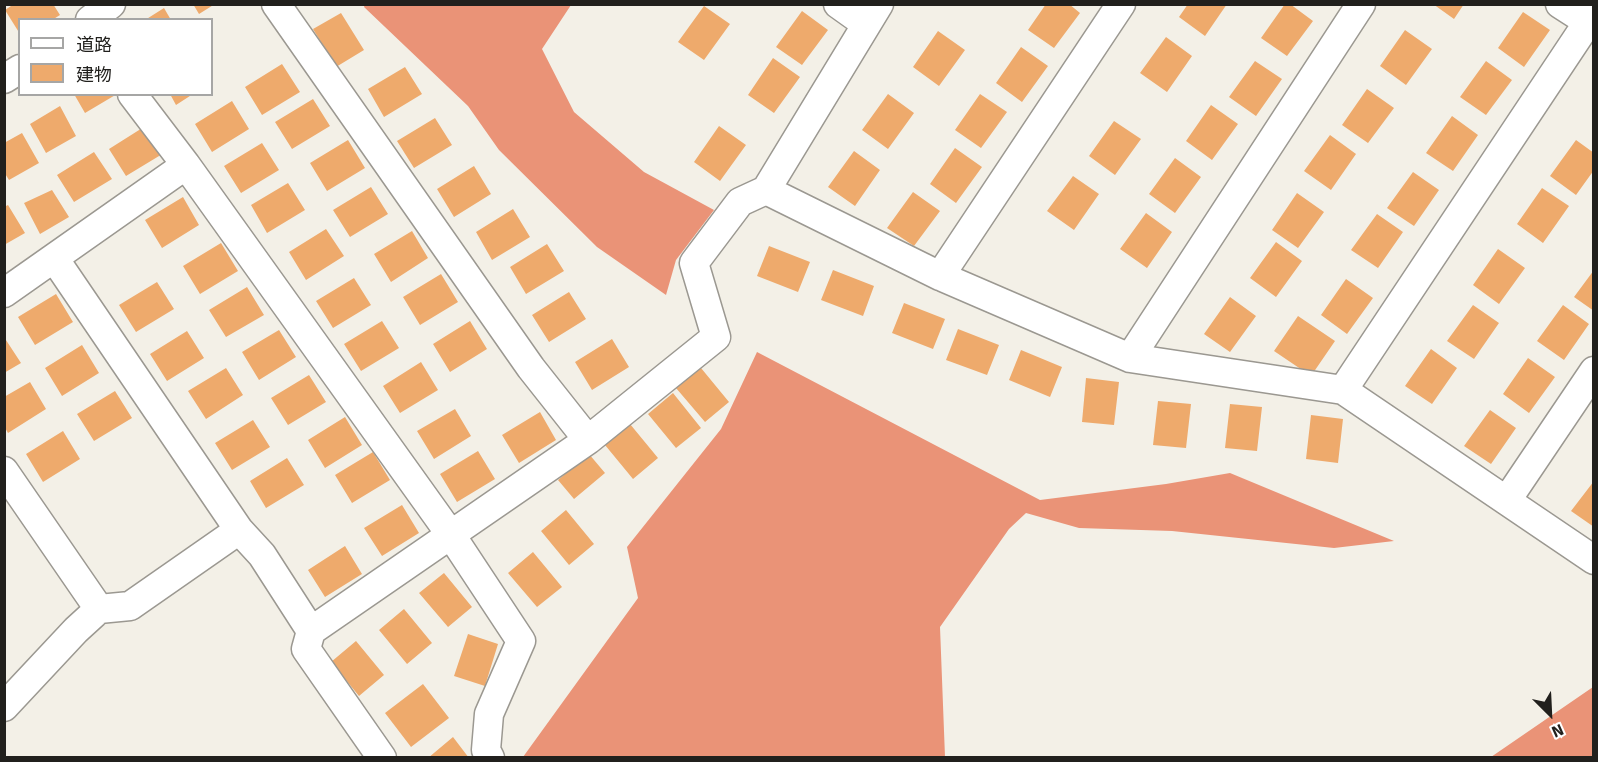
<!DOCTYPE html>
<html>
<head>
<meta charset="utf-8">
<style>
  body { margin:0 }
  #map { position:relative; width:1598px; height:762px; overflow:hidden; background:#f3f0e7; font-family:Signika,"Noto Sans JP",sans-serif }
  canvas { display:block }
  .frame { position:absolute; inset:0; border:6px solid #21201d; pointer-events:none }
  .legend { position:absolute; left:18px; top:18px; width:195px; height:78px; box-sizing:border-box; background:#fff; border:2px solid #a6a6a5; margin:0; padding:8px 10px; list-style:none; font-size:18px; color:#21201d }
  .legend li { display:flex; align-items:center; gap:12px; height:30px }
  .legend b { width:30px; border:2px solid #a6a6a5 }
  .north { position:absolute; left:1520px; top:684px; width:60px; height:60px; -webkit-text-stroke:4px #fff; paint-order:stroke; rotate:156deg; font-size:16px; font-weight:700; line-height:24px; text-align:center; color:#21201d }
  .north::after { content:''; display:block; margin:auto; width:21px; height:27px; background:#21201d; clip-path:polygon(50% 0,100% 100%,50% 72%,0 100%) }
</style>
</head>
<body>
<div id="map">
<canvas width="1598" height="762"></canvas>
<div class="frame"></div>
<ul class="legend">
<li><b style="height:8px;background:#fff"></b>道路</li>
<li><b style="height:16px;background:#eeaa6c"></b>建物</li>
</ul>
<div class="north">N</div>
</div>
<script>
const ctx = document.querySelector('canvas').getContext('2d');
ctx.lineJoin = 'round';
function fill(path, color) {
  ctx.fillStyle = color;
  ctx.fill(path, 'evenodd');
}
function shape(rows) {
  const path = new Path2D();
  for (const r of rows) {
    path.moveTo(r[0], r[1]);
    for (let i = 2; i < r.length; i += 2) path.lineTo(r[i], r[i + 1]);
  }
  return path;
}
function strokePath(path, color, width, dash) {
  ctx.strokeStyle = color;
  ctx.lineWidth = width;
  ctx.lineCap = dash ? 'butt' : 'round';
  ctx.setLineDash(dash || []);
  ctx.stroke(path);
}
const forest = shape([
  [365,4,571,5,542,49,574,112,644,172,714,210,676,260,666,295,597,247,499,150,468,106,364,7],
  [757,352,1040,500,1166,484,1230,473,1394,541,1334,548,1172,531,1079,528,1026,513,1009,529,940,627,945,757,523,757,638,598,627,547,721,429],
  [1593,687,1593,757,1491,757]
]);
const building = shape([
  [14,4,53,4,60,15,52,20,20,20,20,34,5,10],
  [193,4,215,4,199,14],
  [1046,4,1069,4,1080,13,1054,48,1028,30],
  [1188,4,1227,4,1205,36,1179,17],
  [1285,4,1290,4,1313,21,1287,56,1261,38],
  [1433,4,1464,4,1454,19],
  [704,6,730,24,704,60,678,42],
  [164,8,171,20,145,20],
  [802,11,828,30,802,65,776,47],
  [1523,12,1550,30,1524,67,1498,48],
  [341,13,364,50,336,67,313,29],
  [1405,30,1432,49,1406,85,1380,66],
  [938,31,965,50,939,86,913,67],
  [1166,37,1192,56,1167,92,1140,73],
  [1021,47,1048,66,1022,102,996,83],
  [773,58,800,77,774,113,748,95],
  [1255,61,1282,79,1256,116,1229,97],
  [1486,61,1512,80,1486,115,1460,97],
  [282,64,300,92,262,115,245,87],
  [405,67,422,94,384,117,368,89],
  [1367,89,1394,108,1368,143,1342,125],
  [74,94,117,94,85,113],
  [170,94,193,94,176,105],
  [888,94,914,113,888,149,862,130],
  [980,94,1007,112,981,148,955,130],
  [313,99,330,126,292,149,275,122],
  [232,101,249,129,212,152,195,124],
  [1211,105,1238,124,1212,160,1186,141],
  [60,106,76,136,46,153,30,124],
  [1452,116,1478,135,1453,171,1426,153],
  [435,118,452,145,414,168,397,141],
  [1114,121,1141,139,1115,175,1089,156],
  [147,125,164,153,126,176,109,149],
  [719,126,746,145,720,181,694,162],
  [22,133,39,163,9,180,4,172,4,143],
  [1330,135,1356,154,1331,190,1304,171],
  [348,140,365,168,327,191,310,163],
  [1576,140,1594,153,1594,170,1576,195,1550,176],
  [262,143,279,170,241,193,224,166],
  [955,148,982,167,956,203,930,184],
  [854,151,880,170,855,206,828,187],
  [94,152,112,179,74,202,57,175],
  [1175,158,1201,177,1175,213,1149,194],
  [474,166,491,194,454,217,437,189],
  [1413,172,1439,190,1414,226,1387,208],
  [1073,176,1099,194,1074,230,1047,211],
  [288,183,305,210,267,233,251,205],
  [371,187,388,214,350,237,333,210],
  [1542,188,1569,206,1543,243,1517,224],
  [52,190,69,217,40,234,24,203],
  [913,192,940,211,914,246,887,228],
  [1297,193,1324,212,1298,248,1272,230],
  [183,197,199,225,162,248,145,220],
  [8,205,25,233,4,245,4,207],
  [513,209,530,237,492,260,476,232],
  [1146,213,1172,232,1147,268,1120,249],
  [1377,214,1403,232,1378,268,1351,250],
  [326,229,344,256,306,280,289,252],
  [412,231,428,258,391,282,374,254],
  [1276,242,1302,261,1276,297,1250,278],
  [221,243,238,271,200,294,183,266],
  [547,244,564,271,526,294,510,267],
  [769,246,810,262,798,292,757,276],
  [1498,249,1525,268,1499,304,1473,285],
  [833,270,874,286,863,316,821,300],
  [1594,270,1594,311,1574,297],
  [441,274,458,302,420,325,403,297],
  [354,278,371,305,333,328,316,301],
  [1346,279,1373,298,1347,334,1321,315],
  [157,282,174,309,136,332,119,305],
  [247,287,264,315,226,337,209,310],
  [569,292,586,319,549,342,532,315],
  [56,294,73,322,35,345,18,317],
  [1230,297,1256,316,1230,352,1204,334],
  [904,303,945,319,933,349,892,333],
  [1473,305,1499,323,1474,359,1447,341],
  [1563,305,1589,324,1564,360,1537,341],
  [1298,316,1335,341,1311,376,1274,351],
  [382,321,399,348,361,371,344,344],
  [470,321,487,349,450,372,433,344],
  [958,329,999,345,987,375,946,360],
  [279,330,296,357,259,380,242,352],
  [187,331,204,358,167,381,150,354],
  [4,337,21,363,4,373],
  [612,339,629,367,592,390,575,362],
  [82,345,99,373,62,396,45,368],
  [1431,349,1457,368,1432,404,1405,386],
  [1021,350,1062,367,1050,397,1009,380],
  [1528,358,1555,377,1529,413,1503,394],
  [421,362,438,390,400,413,383,386],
  [226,368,243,395,206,419,188,391],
  [701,368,729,402,705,422,676,388],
  [309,375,326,402,288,425,271,398],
  [1086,378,1119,382,1114,425,1082,422],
  [30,382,46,409,8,433,4,426,4,397],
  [115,391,132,418,94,441,77,414],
  [673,393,701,428,676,448,648,414],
  [1158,401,1191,404,1186,448,1153,445],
  [1230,404,1262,407,1257,451,1225,448],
  [455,409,471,436,434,459,417,431],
  [1490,410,1516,428,1491,464,1464,446],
  [540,412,556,440,519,463,502,435],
  [1311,415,1343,419,1338,463,1306,459],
  [345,417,362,445,325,468,308,440],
  [253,420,270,447,232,470,215,443],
  [630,424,658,458,633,479,605,445],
  [63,431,80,459,43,482,26,454],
  [478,451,495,479,457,502,440,474],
  [373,452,390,480,352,503,335,475],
  [589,454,605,473,574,499,558,480],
  [287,458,304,485,266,508,250,481],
  [1594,481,1594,527,1571,511],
  [402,505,419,533,382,556,364,528],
  [566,510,594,544,569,565,541,531],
  [345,546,362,574,325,597,308,570],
  [533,552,562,587,537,607,508,573],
  [444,573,472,607,448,627,419,593],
  [404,609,432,643,407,664,379,630],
  [468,634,498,644,485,686,454,676],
  [356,641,384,675,359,696,331,662],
  [423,684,449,718,411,747,385,713],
  [453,737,469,758,428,758]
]);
const street = shape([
  [838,4,866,24],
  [879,4,766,190,940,276,1130,358,1343,390,1594,560],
  [1560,4,1588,22],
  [90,20,111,4],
  [4,79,20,69],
  [132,94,186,165,451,535,521,641,489,714,486,750,490,758],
  [54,258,239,530],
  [940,276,1121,4],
  [4,293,186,165],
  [1130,358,1361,4],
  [1343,390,1594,13],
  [588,440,716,337,694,263,740,202,766,190],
  [4,471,99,609],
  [1507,500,1594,371],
  [311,631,306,649,382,758],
  [4,707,76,630,99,609,130,606,239,530,262,555,311,631,588,440,531,368,276,4]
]);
fill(forest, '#ea9377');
fill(building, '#eeaa6c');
strokePath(street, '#9b9891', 31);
strokePath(street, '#fff', 28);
</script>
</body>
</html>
